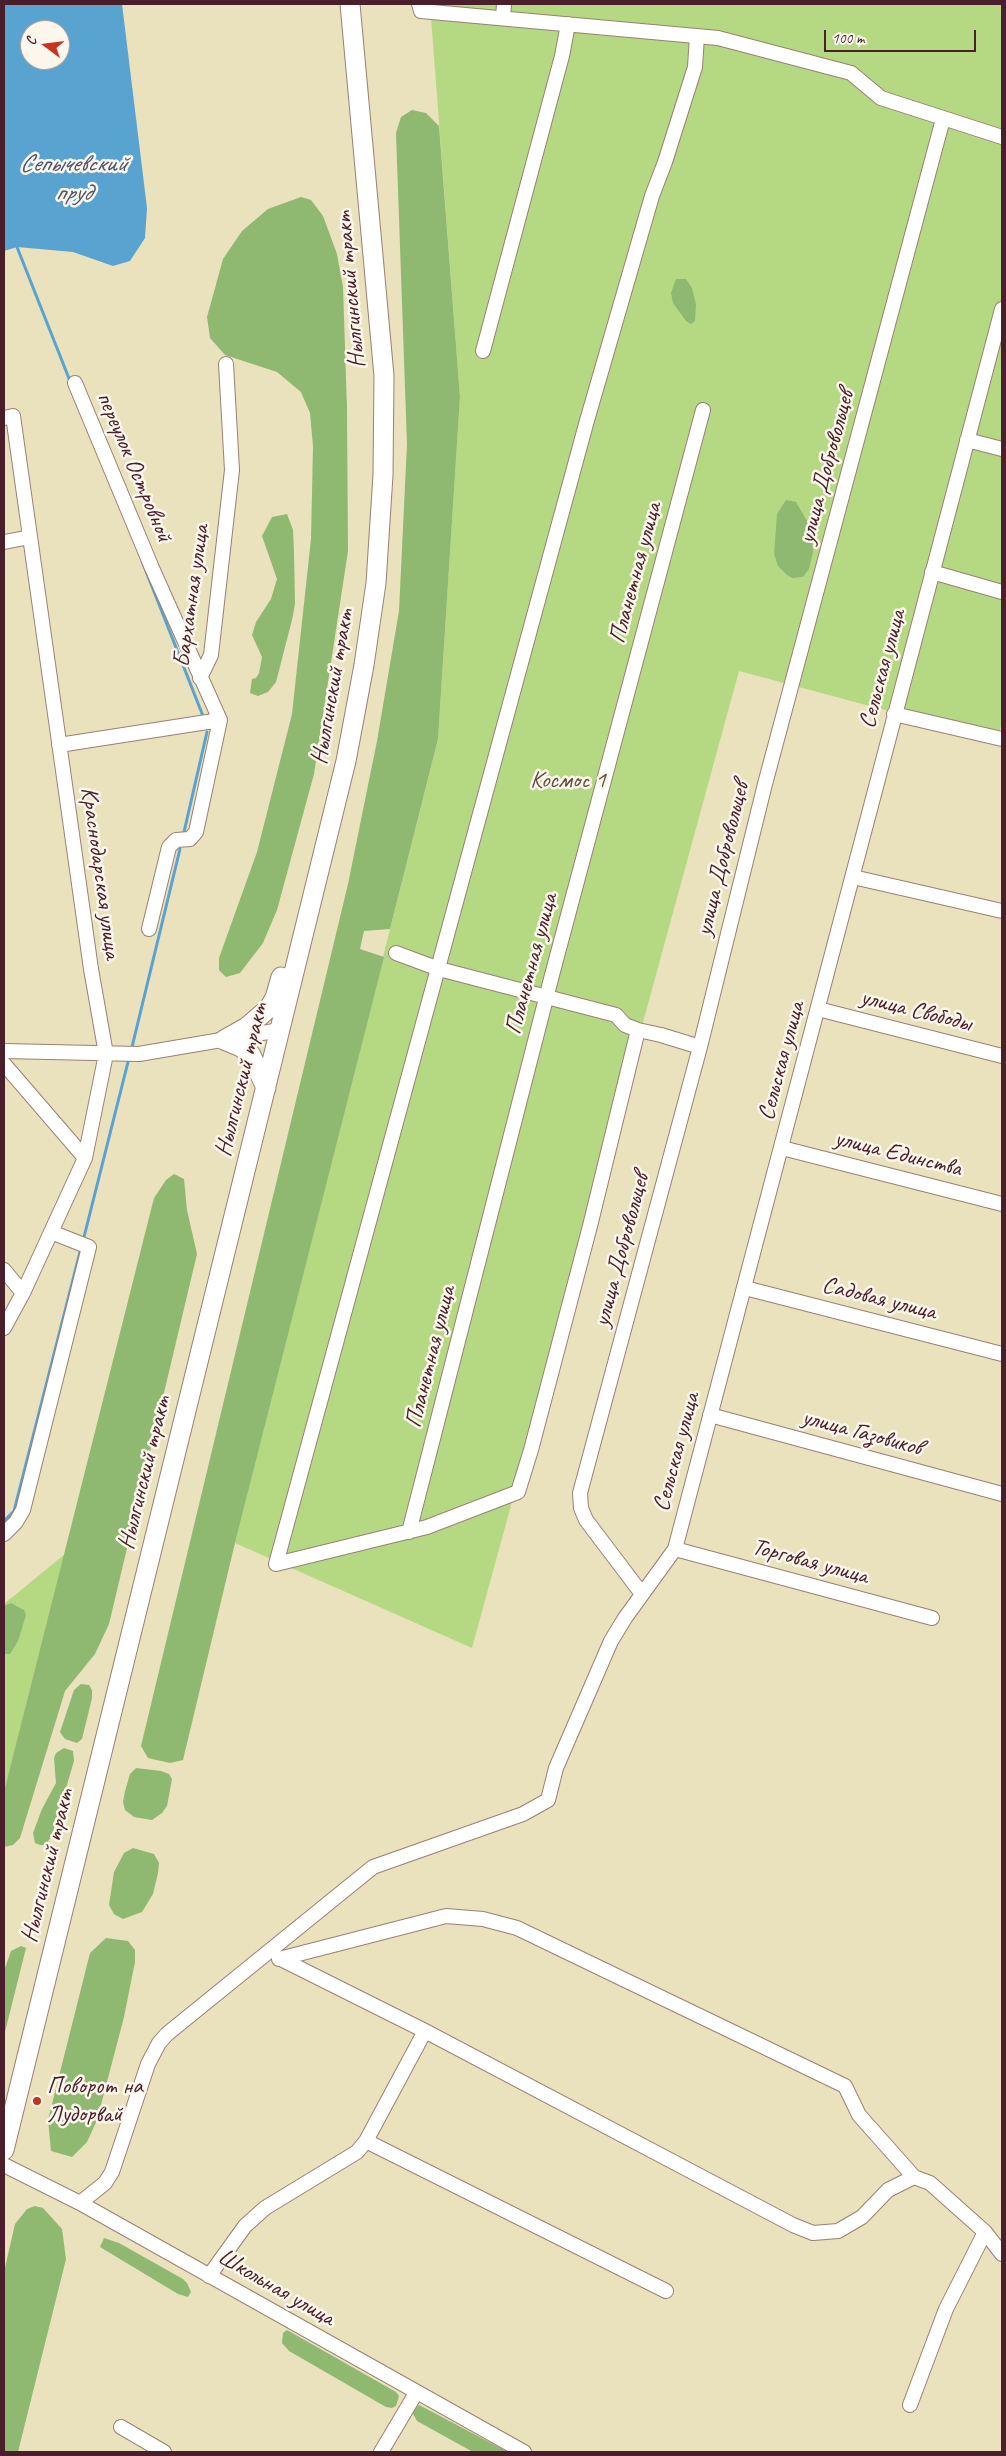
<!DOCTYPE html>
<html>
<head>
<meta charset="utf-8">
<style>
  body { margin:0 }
  #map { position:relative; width:1006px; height:2456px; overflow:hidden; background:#eae1bd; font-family:Caveat,sans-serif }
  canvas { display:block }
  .frame { position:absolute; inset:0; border:5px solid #4a1f2b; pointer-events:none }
  .north { position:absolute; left:20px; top:20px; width:50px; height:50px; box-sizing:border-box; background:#fbf7ec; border:1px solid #b4a19f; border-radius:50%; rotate:285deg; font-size:14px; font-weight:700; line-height:20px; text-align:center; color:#4a1f2b }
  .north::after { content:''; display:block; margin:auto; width:18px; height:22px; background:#c8321e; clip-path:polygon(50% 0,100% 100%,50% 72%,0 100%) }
  .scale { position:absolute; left:824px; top:30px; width:152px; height:22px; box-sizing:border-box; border:2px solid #4a1f2b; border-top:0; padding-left:6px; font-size:15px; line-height:18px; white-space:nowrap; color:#4a1f2b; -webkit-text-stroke:4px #fbf7ec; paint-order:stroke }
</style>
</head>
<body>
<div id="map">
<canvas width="1006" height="2456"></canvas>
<div class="frame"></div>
<div class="north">С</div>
<div class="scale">100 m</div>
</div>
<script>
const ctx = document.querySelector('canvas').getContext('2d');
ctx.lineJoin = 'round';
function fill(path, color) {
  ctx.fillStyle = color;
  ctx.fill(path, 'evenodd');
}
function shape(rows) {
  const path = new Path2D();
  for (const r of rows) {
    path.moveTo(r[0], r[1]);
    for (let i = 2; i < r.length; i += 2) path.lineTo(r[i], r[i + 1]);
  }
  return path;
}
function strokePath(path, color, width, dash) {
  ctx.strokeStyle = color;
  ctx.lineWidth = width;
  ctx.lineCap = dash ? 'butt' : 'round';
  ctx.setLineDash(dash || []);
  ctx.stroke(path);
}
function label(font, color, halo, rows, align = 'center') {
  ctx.font = font + ' Caveat,sans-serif';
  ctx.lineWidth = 5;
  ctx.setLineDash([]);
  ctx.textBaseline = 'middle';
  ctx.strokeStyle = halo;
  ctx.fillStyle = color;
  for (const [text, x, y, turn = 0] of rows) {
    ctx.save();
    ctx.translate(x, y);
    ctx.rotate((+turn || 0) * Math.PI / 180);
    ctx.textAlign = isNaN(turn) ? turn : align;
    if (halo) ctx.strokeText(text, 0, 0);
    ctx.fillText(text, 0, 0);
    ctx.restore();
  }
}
const green = shape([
  [430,4,1002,4,1002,722,997,740,739,671,472,1648,235,1543,438,739,460,397],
  [65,1554,4,1794,4,1604]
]);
const forest = shape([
  [412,110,426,113,439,126,460,397,438,739,390,929,364,931,360,949,384,957,235,1543,183,1760,170,1763,148,1758,141,1746,348,884,377,741,399,611,407,444,396,133,401,117],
  [301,197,311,200,323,216,337,254,343,287,347,408,348,551,314,774,277,910,263,943,240,973,226,977,219,970,219,958,257,852,292,714,311,539,313,446,310,413,301,392,277,372,225,355,210,338,207,317,223,259,242,231,268,209],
  [676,279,686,279,692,288,696,305,695,321,691,324,686,321,673,303,671,293],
  [786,500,796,502,810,526,813,552,809,569,803,577,792,578,787,575,778,566,774,554,777,514],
  [287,514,293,530,294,552,295,604,292,620,276,682,268,692,258,696,250,693,252,679,256,678,259,673,262,657,252,635,256,622,271,599,277,579,262,536,272,517],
  [174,1174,184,1179,187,1210,197,1254,109,1624,95,1654,65,1691,20,1838,13,1845,4,1847,4,1792,154,1198,166,1180],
  [11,1603,24,1610,26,1615,18,1641,10,1654,4,1654,4,1606],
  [81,1684,89,1685,92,1690,92,1698,82,1739,77,1743,65,1739,60,1732,74,1690],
  [64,1748,73,1751,74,1761,52,1835,46,1845,40,1845,35,1843,33,1833,42,1809,56,1783,54,1758,56,1753],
  [136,1768,161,1771,169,1774,172,1779,167,1806,162,1813,152,1820,134,1817,125,1810,123,1802,125,1791,130,1774],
  [133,1848,154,1854,159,1863,158,1873,153,1894,142,1912,123,1919,114,1914,109,1905,114,1872,124,1853],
  [106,1938,128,1941,135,1950,135,1962,124,2017,97,2120,87,2142,72,2157,51,2151,48,2120,90,1953],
  [21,1946,26,1948,4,2036,4,1971,11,1951],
  [35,2206,43,2208,62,2229,66,2259,18,2452,4,2452,4,2272,15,2224,27,2209],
  [104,2238,119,2243,183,2279,187,2283,191,2292,188,2297,178,2294,100,2247],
  [287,2330,396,2392,399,2396,396,2406,392,2408,386,2407,289,2351,282,2343,283,2333],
  [419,2405,423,2407,508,2452,473,2452,417,2421,412,2412]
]);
const water = shape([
  [4,4,122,4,147,208,145,238,130,261,113,266,73,252,17,247,4,251],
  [30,30,60,30,60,60,30,60]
]);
const stream = shape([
  [17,247,70,381],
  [142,561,203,716],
  [184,832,207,732],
  [132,1047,180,849],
  [84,1237,128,1062],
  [4,1521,14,1511,80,1252]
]);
const minor = shape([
  [419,4,421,11,718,38,851,73,881,98,1002,137],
  [503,18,504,4],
  [483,351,562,56,568,24],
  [75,383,152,568,220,720,196,832,190,839,176,840,169,847,149,929],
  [4,418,13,416,91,969,106,1054,85,1158,23,1293,4,1328],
  [967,440,1002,449],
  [4,542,30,537],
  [932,572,1002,592],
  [200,678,211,655,232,470,226,364],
  [894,714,1002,739],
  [59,745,220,720],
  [853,877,1002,911],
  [396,953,439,969,616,1015,625,1025,638,1030,661,1035,700,1047],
  [818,1009,1002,1056],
  [638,1030,590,1226,531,1450,518,1492,427,1527,276,1564,586,424,652,196,665,162,695,67,697,36],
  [4,1051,139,1054,280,1030],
  [4,1064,85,1158],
  [782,1148,1002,1204],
  [4,1270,23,1293],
  [745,1288,1002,1354],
  [710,1415,1002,1494],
  [409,1532,552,975,703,410],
  [4,1534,16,1522,23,1510,89,1247,51,1232],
  [675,1549,932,1618],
  [642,1594,586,1520,581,1508,580,1493,700,1047,765,784,943,119],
  [279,1959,446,1916,483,1919,517,1928,845,2086,859,2115,914,2177],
  [283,1960,425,2031,793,2225,813,2233,838,2231,862,2217,888,2190,914,2177,930,2183,985,2232,1002,2254],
  [366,2141,666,2291],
  [4,2165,80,2203,524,2452],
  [80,2203,105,2183,112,2172,148,2064,159,2043,167,2034,373,1867,523,1814,548,1800,556,1768,611,1641,625,1618,675,1549,1002,309],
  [209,2276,245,2226,265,2208,357,2152,366,2141,425,2031],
  [910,2405,946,2309,985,2232],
  [121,2427,164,2452],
  [381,2452,416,2393]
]);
const major = shape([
  [224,1040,247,1027,269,1008,275,998,281,977],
  [224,1040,241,1047,251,1055,266,1088],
  [4,2150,346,761,364,665,376,583,383,475,384,376,350,4]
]);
const markers = [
  [37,2101,5,"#c8321e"]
];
const streetNames = [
  ["Нылгинский тракт",351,290,-95],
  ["переулок Островной",134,467,67],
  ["улица Добровольцев",827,467,-75],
  ["Планетная улица",636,573,-75],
  ["Бархатная улица",192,596,-82],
  ["Сельская улица",883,669,-75],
  ["Нылгинский тракт",333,687,-80],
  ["улица Добровольцев",723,859,-76],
  ["Краснодарская улица",100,873,82],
  ["Планетная улица",532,964,-75],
  ["улица Свободы",916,1011,14],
  ["Сельская улица",782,1061,-75],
  ["Нылгинский тракт",242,1080,-76],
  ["улица Единства",898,1154,14],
  ["улица Добровольцев",622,1250,-75],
  ["Садовая улица",879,1299,14],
  ["Планетная улица",431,1357,-76],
  ["улица Газовиков",862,1433,15],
  ["Сельская улица",677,1452,-75],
  ["Нылгинский тракт",145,1473,-76],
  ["Торговая улица",810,1562,15],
  ["Нылгинский тракт",48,1866,-76],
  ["Школьная улица",276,2288,30]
];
const parkNames = [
  ["Космос 1",568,781]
];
const poiNames = [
  ["Поворот на",47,2087],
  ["Лудорвай",47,2115]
];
const waterNames = [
  ["Сепычевский",73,164],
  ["пруд",73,193]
];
fill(green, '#b4d982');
fill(forest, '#8fb970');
fill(water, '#58a3d0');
strokePath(stream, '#58a3d0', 3);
strokePath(minor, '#9a8074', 16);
strokePath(major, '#9a8074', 21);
strokePath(minor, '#fff', 14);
strokePath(major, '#fff', 19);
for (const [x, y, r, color] of markers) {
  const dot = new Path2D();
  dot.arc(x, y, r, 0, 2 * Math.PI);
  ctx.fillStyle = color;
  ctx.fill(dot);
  strokePath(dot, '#fbf7ec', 2);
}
label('24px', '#4a1f2b', '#fbf7ec', streetNames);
label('24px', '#644e41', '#fbf7ec', parkNames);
label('24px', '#4a1f2b', '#fbf7ec', poiNames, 'left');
label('italic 25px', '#50546d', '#fbf7ec', waterNames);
</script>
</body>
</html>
